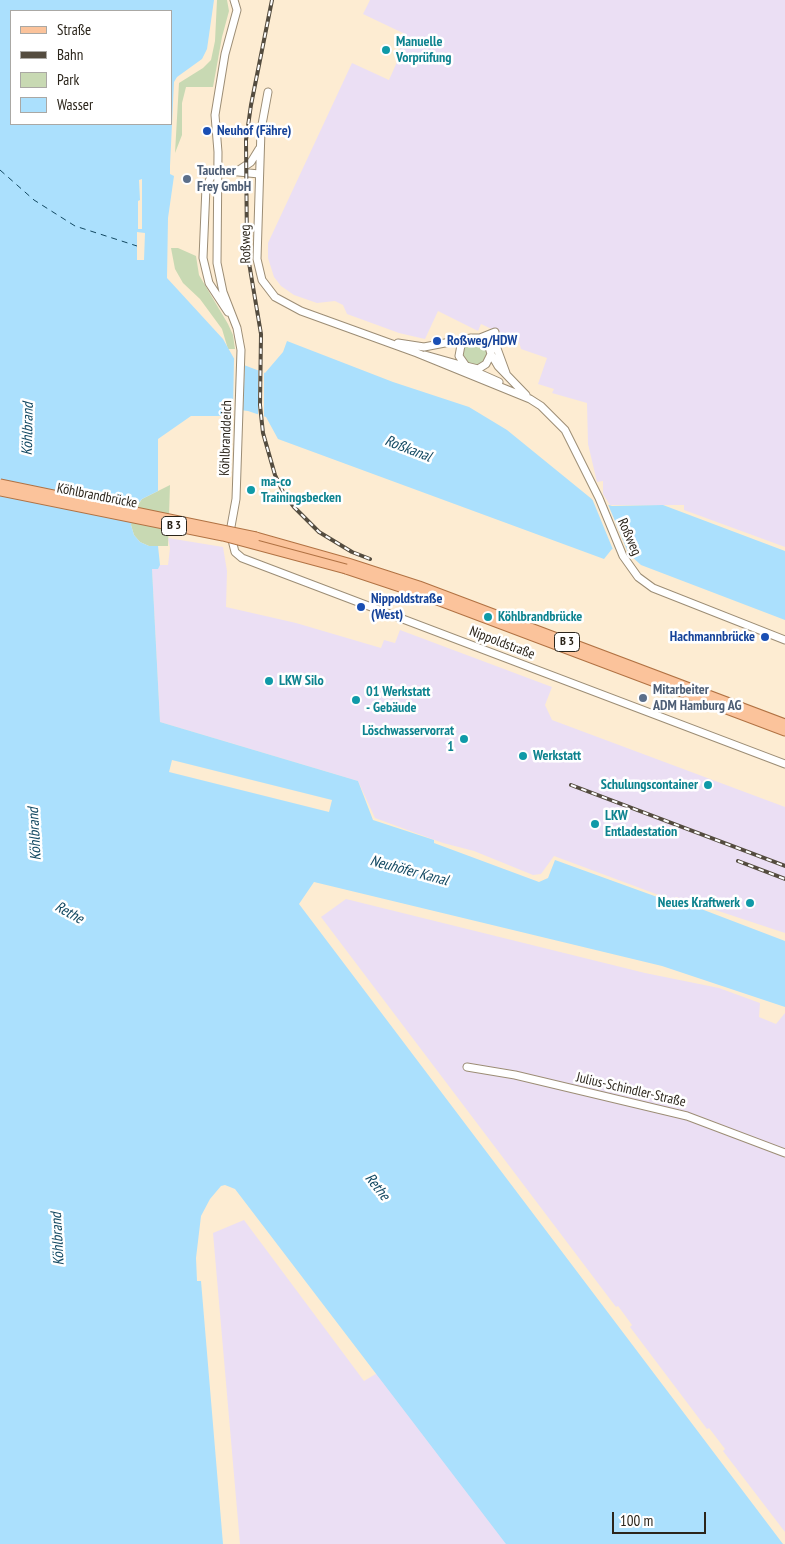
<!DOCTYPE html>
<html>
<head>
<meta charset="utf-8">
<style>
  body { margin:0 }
  #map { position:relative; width:785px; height:1544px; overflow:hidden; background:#fdecd2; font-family:"PT Sans Narrow",sans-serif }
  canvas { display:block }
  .legend { position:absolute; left:10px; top:10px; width:162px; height:115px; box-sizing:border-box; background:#fff; border:1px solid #aaa8a4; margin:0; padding:6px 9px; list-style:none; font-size:15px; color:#2b251b }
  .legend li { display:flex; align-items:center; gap:10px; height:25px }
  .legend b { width:25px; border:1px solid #aaa8a4 }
  .scale { position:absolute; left:612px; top:1512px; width:94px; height:22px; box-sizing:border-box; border:2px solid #2b251b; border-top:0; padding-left:6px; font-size:15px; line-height:18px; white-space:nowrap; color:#2b251b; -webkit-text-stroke:4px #fff; paint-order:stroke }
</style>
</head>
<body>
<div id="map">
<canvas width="785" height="1544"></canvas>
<ul class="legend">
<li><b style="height:6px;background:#fbc39b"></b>Straße</li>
<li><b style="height:6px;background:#544c3f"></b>Bahn</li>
<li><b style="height:14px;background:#c8d9b3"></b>Park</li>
<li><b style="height:14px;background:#abe0fd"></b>Wasser</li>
</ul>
<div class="scale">100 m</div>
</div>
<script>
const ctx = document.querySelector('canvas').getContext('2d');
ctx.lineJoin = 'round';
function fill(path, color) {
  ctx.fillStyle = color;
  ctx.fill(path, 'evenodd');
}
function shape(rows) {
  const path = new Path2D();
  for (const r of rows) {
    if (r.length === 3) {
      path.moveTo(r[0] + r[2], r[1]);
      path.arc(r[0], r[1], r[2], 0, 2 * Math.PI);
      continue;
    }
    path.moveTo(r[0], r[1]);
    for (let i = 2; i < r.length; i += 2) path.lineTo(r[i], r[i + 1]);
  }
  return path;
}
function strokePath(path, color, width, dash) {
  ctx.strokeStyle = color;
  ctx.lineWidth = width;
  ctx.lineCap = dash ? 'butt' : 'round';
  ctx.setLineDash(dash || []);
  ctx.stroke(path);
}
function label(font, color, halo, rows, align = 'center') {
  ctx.font = font + ' "PT Sans Narrow",sans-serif';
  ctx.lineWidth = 5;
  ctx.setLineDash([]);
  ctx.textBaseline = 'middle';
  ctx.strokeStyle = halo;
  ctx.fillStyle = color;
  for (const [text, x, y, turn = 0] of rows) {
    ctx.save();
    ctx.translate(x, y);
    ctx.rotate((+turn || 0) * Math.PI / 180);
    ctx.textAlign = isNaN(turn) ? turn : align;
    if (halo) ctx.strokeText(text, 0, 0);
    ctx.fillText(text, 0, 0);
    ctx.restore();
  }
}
const industrial = shape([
  [370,0,785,0,785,547,684,510,684,505,610,505,603,494,603,481,597,482,588,444,587,403,552,393,554,389,538,384,547,358,521,349,519,342,481,324,478,331,438,311,425,339,399,333,347,314,343,305,335,301,317,303,294,295,281,286,274,277,268,258,268,243,352,63,389,80,401,53,399,51,407,35,363,14],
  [168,538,223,547,227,571,226,607,296,623,381,648,384,640,395,643,400,630,552,687,545,705,552,720,785,807,785,933,676,897,672,900,554,856,541,874,533,875,474,851,443,843,375,818,358,781,160,722,152,569,158,569,160,565,168,565,170,548],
  [346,899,645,973,719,988,760,1003,759,1017,776,1024,785,1013,785,1532,723,1451,725,1449,709,1428,707,1429,630,1327,632,1325,618,1306,616,1307,321,917],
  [244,1220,364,1381,379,1372,511,1544,240,1544,213,1233]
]);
const green = shape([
  [217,0,227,0,229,11,222,37,213,87,186,87,182,103,182,135,175,153,179,83,203,68,211,60,215,41],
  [171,248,178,248,196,256,199,275,228,324,233,335,235,349,228,349,222,329,200,299,183,283,175,269],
  [475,353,12],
  [170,485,168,546,149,546,140,542,134,535,131,525,132,514,142,499]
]);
const water = shape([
  [0,0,214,0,207,49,202,59,177,77,174,82,170,166,170,174,174,176,168,218,167,278,223,339,236,362,265,373,283,352,287,341,393,382,469,407,507,430,593,500,612,506,663,505,785,551,785,620,641,565,629,554,612,549,604,559,278,439,266,417,248,411,232,409,222,416,191,416,158,439,158,491,142,499,136,506,131,525,134,535,140,542,149,546,158,546,160,565,158,569,152,569,160,722,358,781,373,820,434,840,434,843,539,882,548,878,555,860,671,902,675,899,785,941,785,1007,662,966,314,882,299,904,783,1544,506,1544,235,1189,225,1185,221,1186,210,1199,201,1216,196,1258,197,1281,201,1281,223,1544,0,1544],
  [11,11,171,11,171,124,11,124]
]);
const pier = shape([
  [142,179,142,229,138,229,138,201,140,200,139,180],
  [137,232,145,233,144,260,137,260],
  [234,359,245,363,243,411,233,410],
  [258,368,264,369,264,419,258,417],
  [591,496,607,502,630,557,614,552],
  [172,760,332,800,329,812,169,772]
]);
const ferry = shape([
  [0,170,34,200,75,226,137,246]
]);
const minor = shape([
  [234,0,237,10,225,54,215,115,218,152,217,263,223,292,237,328,241,350,236,499,230,532,235,552,242,558,785,764],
  [268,92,261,130,257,259,262,280,275,297,301,311,417,353,530,399,541,406,565,430,599,498,623,556,638,577,653,588,785,640],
  [218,170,211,177,206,187,203,258,209,283,228,312],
  [218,170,259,174],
  [239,170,251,162,259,149],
  [480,338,495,332,491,352],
  [398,343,424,347,471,338,480,338,488,344,491,354,486,364,478,369,466,366,459,356,461,345,471,338],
  [495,343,506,373],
  [491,354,498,366,526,395],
  [425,355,464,366],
  [472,370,499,382],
  [467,1067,515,1075,687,1116,785,1153]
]);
const major = shape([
  [256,537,348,563,419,586,785,724],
  [346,569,424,595,785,731]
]);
const rail = shape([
  [272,0,251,105,246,140,247,251,261,334,260,405,263,433,275,475,284,494,294,507,319,532,352,552,370,559],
  [571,785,785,866],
  [738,861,785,879]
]);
const majorBridge = shape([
  [0,484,256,537],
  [0,491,223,536,346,569]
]);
const markers = [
  [386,50,5,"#0f9aa8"],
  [207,131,5,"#1a4fb4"],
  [187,179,5,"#5c6f8a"],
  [437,341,5,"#1a4fb4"],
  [251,490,5,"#0f9aa8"],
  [361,607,5,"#1a4fb4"],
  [488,617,5,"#0f9aa8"],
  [765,637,5,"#1a4fb4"],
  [269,681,5,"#0f9aa8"],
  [643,698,5,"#5c6f8a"],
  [356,700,5,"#0f9aa8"],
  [464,739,5,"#0f9aa8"],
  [523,756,5,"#0f9aa8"],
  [708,785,5,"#0f9aa8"],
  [595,824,5,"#0f9aa8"],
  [750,903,5,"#0f9aa8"]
];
const shields = [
  [174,526,25],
  [567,642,25]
];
const shieldNames = [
  ["B 3",174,526],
  ["B 3",567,642]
];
const cultureNames = [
  ["Manuelle",396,42],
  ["Vorprüfung",396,58],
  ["ma-co",261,482],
  ["Trainingsbecken",261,498],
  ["Köhlbrandbrücke",498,617],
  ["LKW Silo",279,681],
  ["01 Werkstatt",366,692],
  ["- Gebäude",366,708],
  ["Löschwasservorrat",454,731,"right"],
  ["1",454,747,"right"],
  ["Werkstatt",533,756],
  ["Schulungscontainer",698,785,"right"],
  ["LKW",605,816],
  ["Entladestation",605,832],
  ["Neues Kraftwerk",740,903,"right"]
];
const transitNames = [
  ["Neuhof (Fähre)",217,131],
  ["Roßweg/HDW",447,341],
  ["Nippoldstraße",371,599],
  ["(West)",371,615],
  ["Hachmannbrücke",755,637,"right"]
];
const serviceNames = [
  ["Taucher",197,171],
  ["Frey GmbH",197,187],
  ["Mitarbeiter",653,690],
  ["ADM Hamburg AG",653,706]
];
const streetNames = [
  ["Roßweg",246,244,-91],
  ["Köhlbranddeich",226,438,-88],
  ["Köhlbrandbrücke",97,496,11],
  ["Roßweg",629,537,66],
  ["Nippoldstraße",502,643,21],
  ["Julius-Schindler-Straße",631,1090,13]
];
const waterNames = [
  ["Köhlbrand",28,429,-89],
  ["Roßkanal",408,449,21],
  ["Köhlbrand",35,834,-93],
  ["Neuhöfer Kanal",409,871,15],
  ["Rethe",69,913,29],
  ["Rethe",377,1187,52],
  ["Köhlbrand",58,1239,-93]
];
fill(industrial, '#ebdff4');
fill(green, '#c8d9b3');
fill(water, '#abe0fd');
fill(pier, '#fdecd2');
strokePath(ferry, '#134962', 1, [6, 5]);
strokePath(minor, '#9c8d75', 9);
strokePath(major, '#b17243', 11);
strokePath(minor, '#fff', 7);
strokePath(major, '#fbc39b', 9);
strokePath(rail, '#544c3f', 4);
strokePath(rail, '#fff', 2, [5.5]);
strokePath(majorBridge, '#b17243', 11, []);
strokePath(majorBridge, '#fbc39b', 9);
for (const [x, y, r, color] of markers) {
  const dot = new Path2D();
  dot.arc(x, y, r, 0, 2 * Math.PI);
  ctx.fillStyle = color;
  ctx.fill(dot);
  strokePath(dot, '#fff', 2);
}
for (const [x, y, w] of shields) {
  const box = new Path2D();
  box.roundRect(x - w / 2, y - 9.5, w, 19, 4);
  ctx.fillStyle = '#fff';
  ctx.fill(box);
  strokePath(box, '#2b251b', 1);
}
label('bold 12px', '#2b251b', null, shieldNames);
label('bold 14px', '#0d838f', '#fff', cultureNames, 'left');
label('bold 14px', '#164399', '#fff', transitNames, 'left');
label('bold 14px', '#4e5e75', '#fff', serviceNames, 'left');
label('14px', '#2b251b', '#fff', streetNames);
label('italic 15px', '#134962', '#fff', waterNames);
</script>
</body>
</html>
